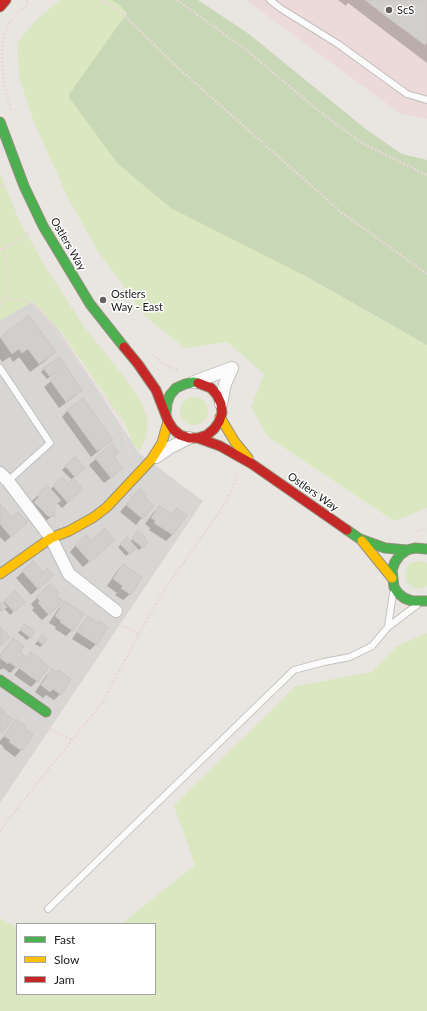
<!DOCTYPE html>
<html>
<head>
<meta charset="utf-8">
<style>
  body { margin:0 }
  #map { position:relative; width:427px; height:1011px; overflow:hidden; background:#e9e6e2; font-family:Lato,sans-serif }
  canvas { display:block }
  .legend { position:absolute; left:16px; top:923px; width:140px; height:72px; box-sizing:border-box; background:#fff; border:1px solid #a3a3a3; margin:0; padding:5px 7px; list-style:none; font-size:12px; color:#1a1a1a }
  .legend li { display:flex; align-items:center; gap:8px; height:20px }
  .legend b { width:20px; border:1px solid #a3a3a3 }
</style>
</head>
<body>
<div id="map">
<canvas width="427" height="1011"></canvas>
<ul class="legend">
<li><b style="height:5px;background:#4caf50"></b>Fast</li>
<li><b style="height:5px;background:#ffc107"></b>Slow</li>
<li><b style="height:5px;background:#c62828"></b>Jam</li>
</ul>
</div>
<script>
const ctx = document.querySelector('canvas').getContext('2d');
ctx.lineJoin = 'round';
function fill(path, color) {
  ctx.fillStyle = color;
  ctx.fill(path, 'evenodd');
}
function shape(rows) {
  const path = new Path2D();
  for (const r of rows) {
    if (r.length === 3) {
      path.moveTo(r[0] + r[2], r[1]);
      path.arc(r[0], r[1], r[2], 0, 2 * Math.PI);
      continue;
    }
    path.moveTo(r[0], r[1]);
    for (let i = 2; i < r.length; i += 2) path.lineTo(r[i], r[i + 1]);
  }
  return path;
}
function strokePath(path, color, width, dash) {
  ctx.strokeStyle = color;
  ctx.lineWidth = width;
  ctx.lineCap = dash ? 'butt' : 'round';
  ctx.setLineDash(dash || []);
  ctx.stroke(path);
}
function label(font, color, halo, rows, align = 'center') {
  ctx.font = font + ' Lato,sans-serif';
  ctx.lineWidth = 3;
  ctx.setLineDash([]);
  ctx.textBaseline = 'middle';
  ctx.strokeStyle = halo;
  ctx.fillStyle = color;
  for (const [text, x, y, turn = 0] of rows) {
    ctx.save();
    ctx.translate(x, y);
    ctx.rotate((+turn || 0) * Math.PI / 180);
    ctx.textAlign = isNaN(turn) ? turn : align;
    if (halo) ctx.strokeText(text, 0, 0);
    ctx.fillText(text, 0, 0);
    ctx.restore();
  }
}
const residential = shape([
  [0,212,38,298,139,453,203,501,0,803]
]);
const commercial = shape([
  [246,0,427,0,427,119,401,114]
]);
const grass = shape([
  [60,0,111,0,118,3,127,12,116,30,307,277,427,345,427,508,394,521,268,437,251,407,264,374,227,342,185,348,146,317,97,250,67,196,33,120,19,76,17,43,36,20],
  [0,173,20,222,45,266,83,325,126,379,142,403,148,421,146,437,140,451,132,443,125,424,62,333,32,302,0,321],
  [194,411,14],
  [416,561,421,561,427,563,427,586,419,589,414,588,407,583,405,574,408,565],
  [427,633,427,1011,0,1011,0,918,17,928,17,994,155,994,155,924,121,924,195,865,174,806,296,686,372,672,397,646]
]);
const forest = shape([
  [111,0,198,0,249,34,367,130,402,154,427,160,427,345,307,277,171,208,118,164,68,96,127,13,118,4]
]);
const shadow = shape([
  [338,0,427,0,427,63,348,3,346,6],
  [29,317,54,352,45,361,30,372,19,357,13,362,10,357,2,362,0,359,0,338],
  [44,369,62,369,47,379,41,372],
  [66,370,81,390,75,396,59,408,44,387,51,381],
  [68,410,112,440,91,457,62,417],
  [112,445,116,474,104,483,89,465],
  [75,458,84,468,72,479,82,489,62,508,57,503,52,507,53,515,44,523,29,509,34,504,31,502,47,487,50,490,62,478,68,484,72,480,62,470],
  [139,490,144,498,152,505,136,525,120,512],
  [0,505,20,528,5,542,0,537],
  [159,507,171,515,177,509,185,515,172,535,166,541,149,530,150,528,145,524,153,513],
  [135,536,142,539,142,547,139,550,136,547,126,556,118,547,127,539,130,542],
  [76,545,107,546,83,567,70,552],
  [33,562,46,581,31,595,16,578],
  [123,565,130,594,123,600,115,595,117,593,107,586,117,571],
  [15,593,24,602,10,615,4,608,0,611,0,606],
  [56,595,56,608,42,620,32,610,34,608,31,604,37,598],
  [65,603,72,630,66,636,55,629,56,627,49,623,58,609],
  [88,617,98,624,96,644,90,650,72,639,82,624],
  [24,625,30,637,27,640,18,633],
  [42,636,43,644,40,647,35,644],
  [13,640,19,652,16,667,10,673,3,668,1,670,0,669,0,655],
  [31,653,37,681,31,687,14,675,25,660],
  [52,670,60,694,54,700,46,695,43,698,35,692,46,676],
  [17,721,21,750,15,757,3,748,4,747,0,744,0,741]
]);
const building = shape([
  [365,0,407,0,391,20,365,0],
  [407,0,427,0,427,42,425,45,391,20,407,0],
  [29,315,56,352,39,364,28,349,22,353,19,349,12,354,0,337,29,315],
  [60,357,66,366,50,377,43,368,60,357],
  [67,368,82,390,66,402,50,380,67,368],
  [83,398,113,440,97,451,67,410,83,398],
  [112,444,119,453,114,457,123,468,111,478,95,458,112,444],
  [75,457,85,468,75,477,65,466,75,457],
  [62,477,68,483,73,478,83,489,68,503,53,486,62,477],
  [47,485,61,500,53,507,55,509,55,512,54,516,51,517,48,516,34,502,39,497,37,495,47,485],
  [139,489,147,495,145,498,154,505,143,519,126,505,139,489],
  [0,504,12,517,18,512,28,522,11,537,0,524,0,504],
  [159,506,172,514,177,508,187,515,173,535,154,523,156,521,151,518,159,506],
  [105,528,115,540,90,562,75,545,86,535,91,541,105,528],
  [138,531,145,537,144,539,148,542,143,548,132,539,138,531],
  [127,537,137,548,130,554,120,544,127,537],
  [33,561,43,572,47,568,54,575,38,589,22,571,33,561],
  [123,564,142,577,131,595,121,588,123,586,113,579,123,564],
  [50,584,59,593,57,595,63,601,49,615,38,603,40,601,36,597,50,584],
  [15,591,25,602,14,612,4,601,15,591],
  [65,601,84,614,73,631,60,622,61,621,55,616,65,601],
  [3,602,7,607,1,611,0,604,3,602],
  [88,616,98,623,99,621,108,627,97,645,77,632,88,616],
  [24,624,35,631,31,638,20,630,24,624],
  [0,627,10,637,0,646,0,627],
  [42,635,47,639,43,645,38,641,42,635],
  [13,638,24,646,20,652,25,656,17,668,9,662,8,664,0,658,0,656,13,638],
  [31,652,43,661,42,662,49,667,38,682,19,668,31,652],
  [52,669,57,672,59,670,71,679,61,695,53,689,50,692,41,685,52,669],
  [0,707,4,710,3,712,13,719,2,733,0,732,0,707],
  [16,719,26,726,24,728,33,735,22,751,9,742,10,740,4,736,16,719]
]);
const path = shape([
  [102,0,125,16,177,67,341,212,427,274],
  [177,0,249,52,315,108,362,143,427,175],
  [18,12,28,6,27,0],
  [11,110,4,84,2,57,3,41,7,28,12,18],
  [0,187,8,184],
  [0,249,3,249,6,266,7,281,5,298,0,306],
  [3,249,30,233],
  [5,298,25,301,34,304,42,311,119,417,128,448,132,457],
  [152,355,169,367,179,370],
  [417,532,427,527],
  [120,622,121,625,139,634],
  [50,726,51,730,73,740],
  [0,832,7,821,102,703,139,634,163,592,227,501,238,474]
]);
const lane = shape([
  [270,0,280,8,338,44,407,94,427,100],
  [0,368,50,443,8,481],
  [388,627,393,593],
  [48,909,294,670,324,662,350,657,372,646,388,627,417,605]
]);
const street = shape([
  [194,382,232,368],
  [221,404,225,384,232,368],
  [156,457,169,448,189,438],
  [0,473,8,481,51,538,69,574,116,611]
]);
const fast = shape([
  [0,122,24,186,43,226,90,304,124,347],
  [166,413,167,403,170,395,176,388,185,384,194,382,198,383],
  [347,530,360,539,385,548,407,550],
  [427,549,415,548,407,550,400,555,395,562,392,570,394,587,398,593,404,598,412,601,427,601],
  [0,680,46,712]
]);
const slow = shape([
  [220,417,235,442,248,458],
  [362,541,392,578],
  [0,574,51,538,69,531,94,517,107,507,151,460,162,443,168,421]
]);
const jam = shape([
  [0,7,6,0],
  [124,347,138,364,156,390,168,421,173,429,180,435,189,438,198,438,207,435,214,429,219,422,222,413,221,404,217,395,211,388,198,383],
  [198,438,220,446,252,464,347,530]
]);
const markers = [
  [389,10,4,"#626160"],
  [103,300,4,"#626160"]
];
const poiNames = [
  ["ScS",397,10],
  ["Ostlers",111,294],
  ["Way - East",111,307]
];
const streetNames = [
  ["Ostlers Way",68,244,60],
  ["Ostlers Way",313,492,35]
];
fill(residential, '#d8d6d4');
fill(commercial, '#ecd9d9');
fill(grass, '#dbe7c0');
fill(forest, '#c8d8b7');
fill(shadow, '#0003');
fill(building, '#d1cecb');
strokePath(building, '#ccc7c4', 1);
strokePath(lane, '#c1c0be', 8);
strokePath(street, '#c1c0be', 14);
strokePath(fast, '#93907b', 11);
strokePath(slow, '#93907b', 11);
strokePath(jam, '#93907b', 11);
strokePath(path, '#e9d7d7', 2.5, [2, 2]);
strokePath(lane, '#fcfbfb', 6);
strokePath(street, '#fcfbfb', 12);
strokePath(fast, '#4caf50', 9);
strokePath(slow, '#ffc107', 9);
strokePath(jam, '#c62828', 9);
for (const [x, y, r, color] of markers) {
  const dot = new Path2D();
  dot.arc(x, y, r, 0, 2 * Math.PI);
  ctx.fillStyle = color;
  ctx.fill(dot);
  strokePath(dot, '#fff', 1.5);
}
label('11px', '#1a1a1a', '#fff', poiNames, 'left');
label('11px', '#1a1a1a', '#fff', streetNames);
</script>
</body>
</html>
